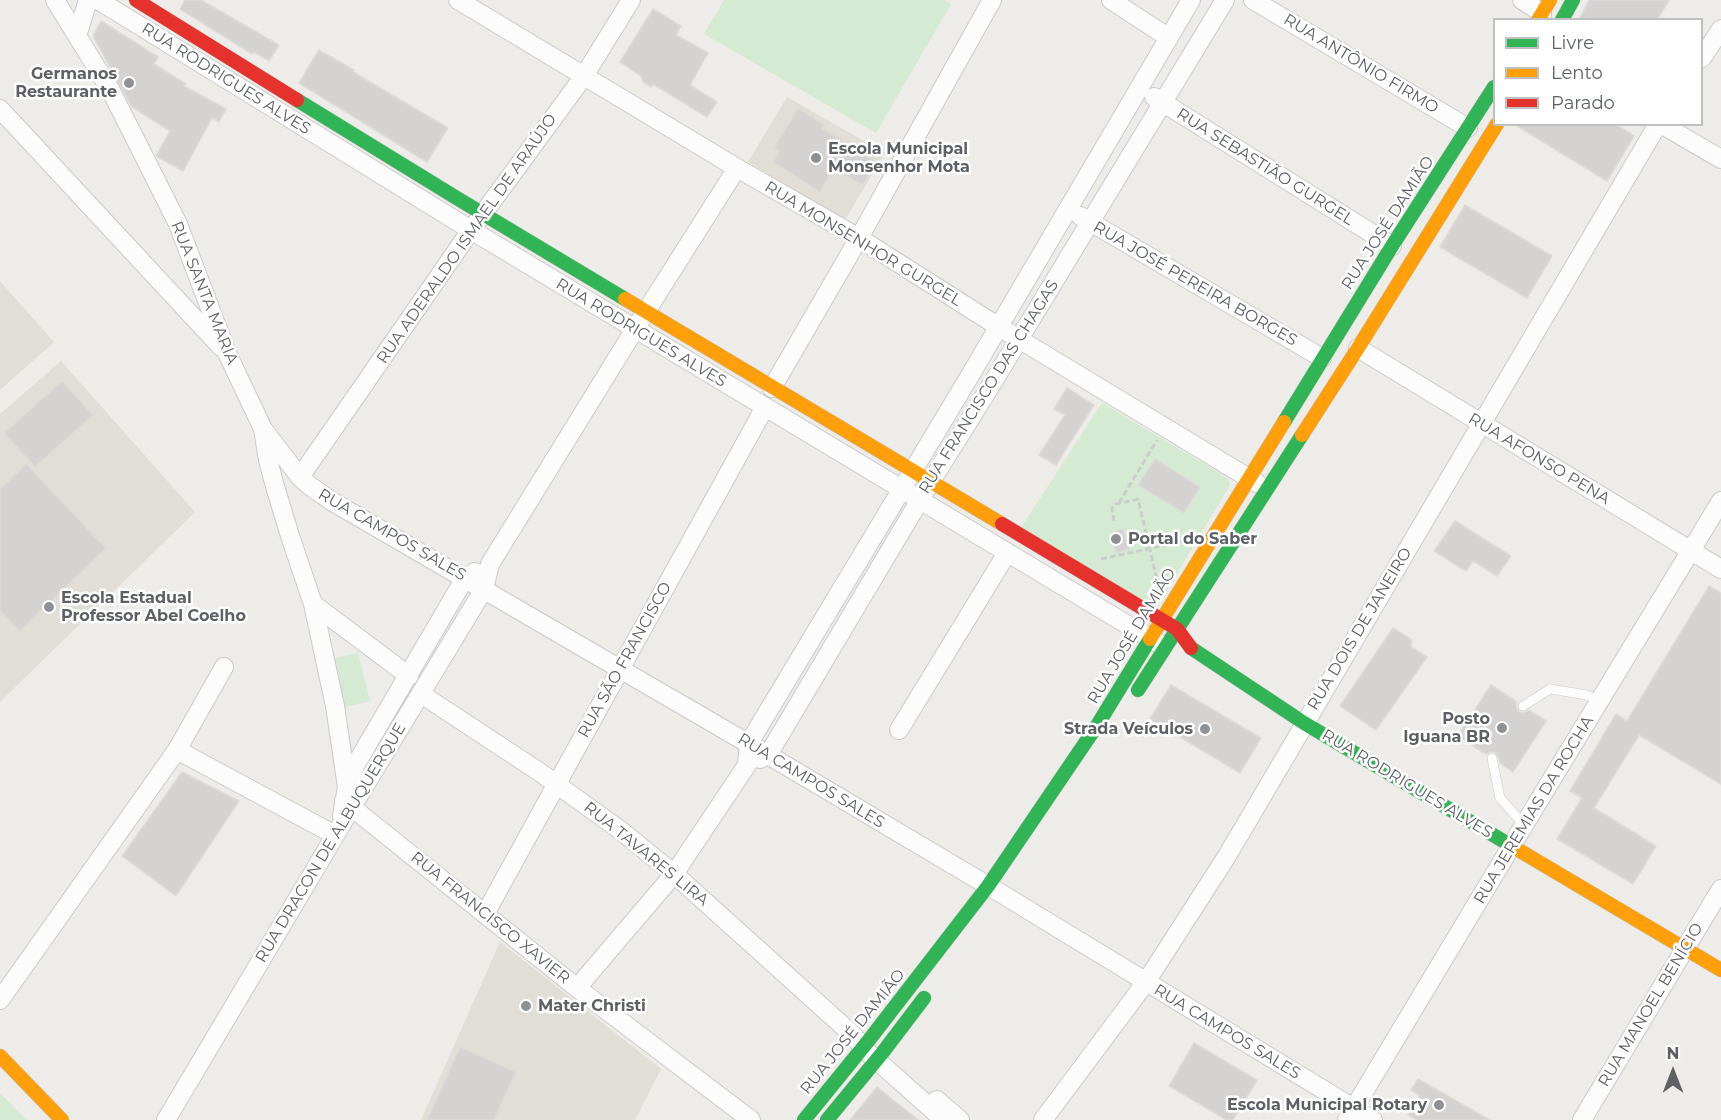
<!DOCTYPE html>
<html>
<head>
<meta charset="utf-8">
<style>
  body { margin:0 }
  #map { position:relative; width:1721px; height:1120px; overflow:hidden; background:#edece8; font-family:Montserrat,sans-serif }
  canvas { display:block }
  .legend { position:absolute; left:1493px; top:18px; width:210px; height:108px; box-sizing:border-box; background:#fff; border:2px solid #bec0c2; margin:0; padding:8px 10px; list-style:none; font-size:18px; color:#5d6166 }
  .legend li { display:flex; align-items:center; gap:12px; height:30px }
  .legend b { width:30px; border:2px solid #bec0c2 }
  .north { position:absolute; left:1643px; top:1042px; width:60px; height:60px; -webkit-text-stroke:4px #fff; paint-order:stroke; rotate:0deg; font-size:16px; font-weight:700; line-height:24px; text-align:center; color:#5d6166 }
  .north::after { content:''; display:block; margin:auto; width:21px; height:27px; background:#5d6166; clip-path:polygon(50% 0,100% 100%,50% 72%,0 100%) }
</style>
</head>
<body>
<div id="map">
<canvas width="1721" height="1120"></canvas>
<ul class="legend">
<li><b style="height:8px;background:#30b455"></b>Livre</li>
<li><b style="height:8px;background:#ff9f0a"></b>Lento</li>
<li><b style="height:8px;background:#e5322d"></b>Parado</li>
</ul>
<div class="north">N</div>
</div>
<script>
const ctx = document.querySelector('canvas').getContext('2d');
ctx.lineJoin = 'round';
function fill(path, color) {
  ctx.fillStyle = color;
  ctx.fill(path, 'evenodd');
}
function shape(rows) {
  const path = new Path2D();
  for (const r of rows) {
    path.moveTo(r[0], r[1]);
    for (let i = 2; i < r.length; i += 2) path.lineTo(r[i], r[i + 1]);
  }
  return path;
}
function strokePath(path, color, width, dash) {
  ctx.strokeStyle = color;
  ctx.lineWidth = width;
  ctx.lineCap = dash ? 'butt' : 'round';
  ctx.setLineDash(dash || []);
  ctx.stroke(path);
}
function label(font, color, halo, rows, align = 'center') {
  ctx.font = font + ' Montserrat,sans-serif';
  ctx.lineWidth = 5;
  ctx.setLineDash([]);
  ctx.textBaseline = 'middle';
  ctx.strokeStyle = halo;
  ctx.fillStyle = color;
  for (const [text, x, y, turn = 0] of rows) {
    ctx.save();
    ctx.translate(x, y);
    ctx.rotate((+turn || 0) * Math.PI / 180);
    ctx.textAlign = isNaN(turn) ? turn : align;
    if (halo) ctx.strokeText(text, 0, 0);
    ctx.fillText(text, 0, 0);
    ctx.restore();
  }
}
const education = shape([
  [787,97,885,153,845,220,748,162],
  [0,281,54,342,0,390],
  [61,361,195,512,0,702,0,414],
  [500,942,661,1069,635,1120,421,1120]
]);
const green = shape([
  [724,0,944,0,951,4,876,133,704,34],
  [1102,403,1223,475,1228,479,1230,485,1156,609,1020,529],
  [358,653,370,701,345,707,335,658],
  [0,1093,26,1120,0,1120]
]);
const building = shape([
  [185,0,201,0,279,45,269,61,254,52,252,54,180,9,185,0],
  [1589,0,1669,0,1657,20,1579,20,1589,0],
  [653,9,681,26,676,35,708,53,690,85,717,102,707,117,653,84,651,87,643,82,641,76,620,62,653,9],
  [101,21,158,57,154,64,186,84,184,86,226,109,219,122,212,118,183,171,156,156,170,131,132,107,93,36,101,21],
  [319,50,354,70,353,72,448,128,427,162,299,83,319,50],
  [798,108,824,125,822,128,876,162,863,185,834,169,820,192,773,162,780,151,774,148,798,108],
  [1514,124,1615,124,1634,136,1607,181,1514,124],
  [1465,205,1552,256,1527,298,1440,247,1465,205],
  [62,381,93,415,35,467,4,433,62,381],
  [1067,388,1094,405,1056,465,1039,455,1065,415,1054,409,1067,388],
  [1155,459,1200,487,1184,513,1138,485,1155,459],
  [26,464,106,548,20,631,0,611,0,489,26,464],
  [1455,521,1511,556,1497,576,1473,561,1466,571,1434,551,1455,521],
  [1123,529,1129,549,1116,553,1111,533,1123,529],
  [1709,586,1721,593,1721,784,1639,735,1594,808,1656,846,1633,884,1557,839,1582,798,1570,791,1616,714,1627,721,1709,586],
  [1393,628,1412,640,1411,647,1427,657,1376,730,1340,706,1393,628],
  [1171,685,1261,738,1240,773,1150,719,1171,685],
  [1491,685,1517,702,1516,707,1519,712,1524,713,1529,710,1546,721,1513,772,1500,763,1498,756,1495,752,1490,752,1486,754,1458,736,1491,685],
  [182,772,239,801,176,896,122,856,182,772],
  [1194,1043,1257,1080,1233,1120,1227,1120,1169,1086,1194,1043],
  [460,1047,516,1072,494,1120,427,1120,460,1047],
  [1418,1079,1490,1120,1417,1120,1408,1115,1420,1095,1411,1090,1418,1079],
  [877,1087,918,1120,850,1120,877,1087]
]);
const path = shape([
  [1119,503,1157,440],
  [1114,521,1112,508,1116,504,1138,499,1159,588],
  [1101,559,1189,540]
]);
const lane = shape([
  [1523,706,1550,689,1587,695,1600,701],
  [1492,758,1500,798,1524,825]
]);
const street = shape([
  [55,0,111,91,178,224,227,353,263,429,268,460,274,483,290,536,313,604,335,706,347,787,342,816],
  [98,0,471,230,1161,645],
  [458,0,737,168,859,238,999,327,1257,483],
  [1111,0,1169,38],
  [1253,0,1468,128],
  [1522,0,1542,13,1542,20],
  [77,36,88,0],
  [1702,58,1721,29],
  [1154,97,1392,246],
  [0,109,221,347],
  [1661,124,1721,159],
  [1080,216,1322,358],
  [1358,348,1721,569],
  [772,388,859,238,992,0],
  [263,429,300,477,310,486,333,502,768,755,1002,894,1373,1120],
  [300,477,471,230,584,76,631,0],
  [313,604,409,676],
  [421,694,541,773,620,830,672,872,854,1036,863,1048,944,1120],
  [899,730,1007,553],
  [177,750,335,835],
  [760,759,768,755,930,483,987,392,1225,0],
  [348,784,356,764,465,578,475,572],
  [344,801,577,988,751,1120],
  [485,914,765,407],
  [577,988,674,874,747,765,749,743,968,379,1191,0],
  [0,1000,177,750,224,667],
  [937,1100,960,1120],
  [166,1120,352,807,484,589,490,564,635,329,737,168],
  [1043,1120,1146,982,1227,856,1658,124],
  [1347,1120,1524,825,1721,501],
  [1582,1120,1721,889]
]);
const fast = shape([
  [1562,20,1573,0],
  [297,100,455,197,625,299],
  [1284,422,1392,246,1494,87],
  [1191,648,1304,723,1510,845],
  [1138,690,1302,435],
  [804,1120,869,1040,988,886,1098,724,1150,639],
  [827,1120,883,1052,924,998]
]);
const slow = shape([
  [1538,20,1550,0],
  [625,299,1002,524],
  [1302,435,1358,348,1497,124],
  [1150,639,1284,422],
  [1510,845,1721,970],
  [0,1056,62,1120]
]);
const jam = shape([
  [136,0,297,100],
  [1002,524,1177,629,1191,648]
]);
const markers = [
  [129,83,6,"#8f9294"],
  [816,158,6,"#8f9294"],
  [1116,539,6,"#8f9294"],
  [49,607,6,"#8f9294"],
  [1502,728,6,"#8f9294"],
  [1205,729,6,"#8f9294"],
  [526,1006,6,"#8f9294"],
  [1439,1105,6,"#8f9294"]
];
const streetNames = [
  ["RUA ANTÔNIO FIRMO",1361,64,31],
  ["RUA RODRIGUES ALVES",226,79,32],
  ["RUA SEBASTIÃO GURGEL",1265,167,32],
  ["RUA JOSÉ DAMIÃO",1388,223,-57],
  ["RUA ADERALDO ISMAEL DE ARAÚJO",467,239,-55],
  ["RUA MONSENHOR GURGEL",863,244,31],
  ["RUA JOSÉ PEREIRA BORGES",1195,284,30],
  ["RUA SANTA MARIA",204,293,68],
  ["RUA RODRIGUES ALVES",641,333,31],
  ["RUA FRANCISCO DAS CHAGAS",989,387,-58],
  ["RUA AFONSO PENA",1539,459,31],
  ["RUA CAMPOS SALES",392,535,30],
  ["RUA DOIS DE JANEIRO",1360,629,-59],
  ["RUA JOSÉ DAMIÃO",1132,636,-59],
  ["RUA SÃO FRANCISCO",625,660,-61],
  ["RUA CAMPOS SALES",811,781,31],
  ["RUA RODRIGUES ALVES",1407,784,31],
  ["RUA JEREMIAS DA ROCHA",1534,810,-59],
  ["RUA DRACON DE ALBUQUERQUE",331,843,-59],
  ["RUA TAVARES LIRA",646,854,39],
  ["RUA FRANCISCO XAVIER",490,918,39],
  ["RUA MANOEL BENÍCIO",1651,1005,-59],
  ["RUA JOSÉ DAMIÃO",853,1032,-51],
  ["RUA CAMPOS SALES",1227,1032,31]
];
const poiNames = [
  ["Germanos",117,74],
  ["Restaurante",117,92],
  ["Escola Municipal",828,149,"left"],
  ["Monsenhor Mota",828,167,"left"],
  ["Portal do Saber",1128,539,"left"],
  ["Escola Estadual",61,598,"left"],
  ["Professor Abel Coelho",61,616,"left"],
  ["Posto",1490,719],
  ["Iguana BR",1490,737],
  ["Strada Veículos",1193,729],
  ["Mater Christi",538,1006,"left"],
  ["Escola Municipal Rotary",1427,1105]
];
fill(education, '#e1ded7');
fill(green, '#d5ead2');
fill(building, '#d4d3d1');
strokePath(building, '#dcdbd7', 1.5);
strokePath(lane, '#cacaca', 10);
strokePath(street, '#cacaca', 20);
strokePath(fast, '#c9c9c8', 15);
strokePath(slow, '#c9c9c8', 15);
strokePath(jam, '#c9c9c8', 15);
strokePath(path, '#c9cecb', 3, [6, 3]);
strokePath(lane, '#fcfcfc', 9);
strokePath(street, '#fcfcfc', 18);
strokePath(fast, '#30b455', 14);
strokePath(slow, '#ff9f0a', 14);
strokePath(jam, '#e5322d', 14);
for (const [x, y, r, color] of markers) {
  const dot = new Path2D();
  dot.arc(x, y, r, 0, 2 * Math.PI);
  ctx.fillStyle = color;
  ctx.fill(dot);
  strokePath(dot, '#fff', 2);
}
label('16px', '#5d6166', '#fff', streetNames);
label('bold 16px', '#5d6166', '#fff', poiNames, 'right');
</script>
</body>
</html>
